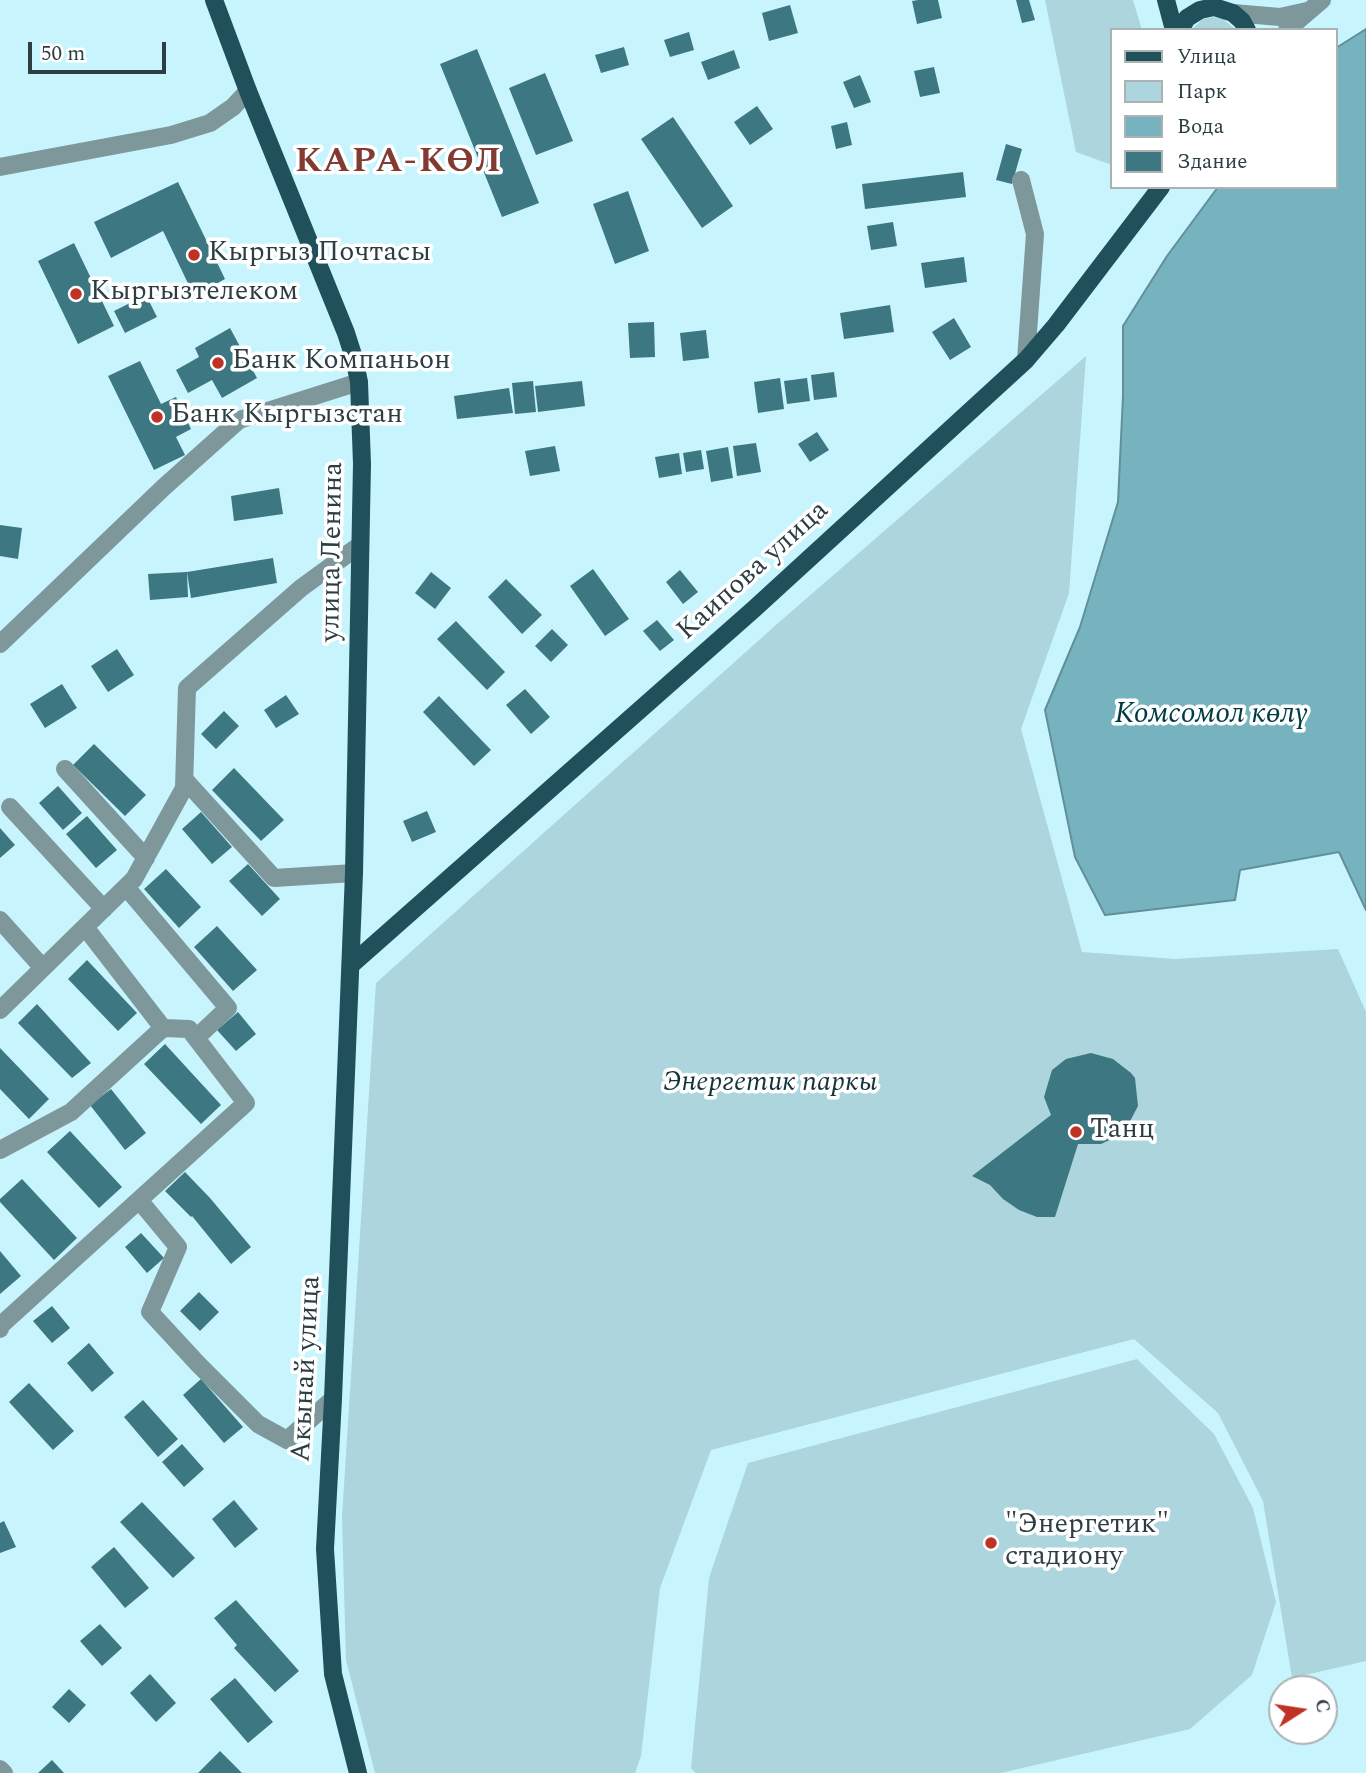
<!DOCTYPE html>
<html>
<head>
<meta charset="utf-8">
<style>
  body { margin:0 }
  #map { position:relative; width:1366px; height:1773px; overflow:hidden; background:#c8f5fd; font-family:Spectral,serif }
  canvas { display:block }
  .legend { position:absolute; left:1110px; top:28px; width:228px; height:161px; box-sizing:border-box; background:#fff; border:2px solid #abb2b3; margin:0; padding:9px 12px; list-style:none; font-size:21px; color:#2c3e42 }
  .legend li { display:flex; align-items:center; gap:14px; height:35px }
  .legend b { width:35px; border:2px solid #abb2b3 }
  .north { position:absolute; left:1268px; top:1675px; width:70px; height:70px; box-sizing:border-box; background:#fff; border:2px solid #abb2b3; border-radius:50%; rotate:78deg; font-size:19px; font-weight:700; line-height:28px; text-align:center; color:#2c3e42 }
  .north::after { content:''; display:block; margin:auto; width:24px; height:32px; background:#c03324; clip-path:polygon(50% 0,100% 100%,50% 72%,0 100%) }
  .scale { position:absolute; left:28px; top:42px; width:138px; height:32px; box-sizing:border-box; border:4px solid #2c3e42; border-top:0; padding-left:9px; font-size:21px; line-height:24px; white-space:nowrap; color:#2c3e42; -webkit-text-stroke:5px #fff; paint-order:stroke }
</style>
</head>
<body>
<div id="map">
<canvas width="1366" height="1773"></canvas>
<ul class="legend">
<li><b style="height:9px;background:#20515a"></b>Улица</li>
<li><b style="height:19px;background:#acd5dd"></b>Парк</li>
<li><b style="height:19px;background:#77b3be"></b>Вода</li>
<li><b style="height:19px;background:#3c7782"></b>Здание</li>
</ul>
<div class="north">С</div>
<div class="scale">50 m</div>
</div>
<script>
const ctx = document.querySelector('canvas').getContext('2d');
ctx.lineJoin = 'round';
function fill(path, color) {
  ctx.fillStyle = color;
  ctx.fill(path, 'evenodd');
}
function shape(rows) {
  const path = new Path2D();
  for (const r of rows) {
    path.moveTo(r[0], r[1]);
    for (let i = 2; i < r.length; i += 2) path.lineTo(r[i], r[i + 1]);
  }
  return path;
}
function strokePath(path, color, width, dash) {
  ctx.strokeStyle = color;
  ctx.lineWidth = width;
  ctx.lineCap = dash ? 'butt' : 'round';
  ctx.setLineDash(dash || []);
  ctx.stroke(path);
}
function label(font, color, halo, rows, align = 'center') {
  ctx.font = font + ' Spectral,serif';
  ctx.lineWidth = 7;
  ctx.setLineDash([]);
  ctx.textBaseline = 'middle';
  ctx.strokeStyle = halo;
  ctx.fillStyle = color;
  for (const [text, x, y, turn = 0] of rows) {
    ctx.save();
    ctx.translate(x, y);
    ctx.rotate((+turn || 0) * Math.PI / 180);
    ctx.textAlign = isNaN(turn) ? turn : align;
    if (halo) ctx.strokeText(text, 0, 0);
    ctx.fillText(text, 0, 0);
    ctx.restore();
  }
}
const green = shape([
  [1045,0,1133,0,1142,30,1112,30,1112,165,1076,152],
  [1213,17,1223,19,1236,30,1191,30,1203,19],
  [1086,356,1069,593,1021,729,1082,952,1175,959,1338,949,1366,1012,1366,1661,1292,1678,1263,1501,1218,1413,1134,1339,711,1450,660,1588,641,1756,635,1773,375,1773,346,1660,342,1517,376,983,777,624],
  [1137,1359,1214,1434,1253,1508,1276,1602,1252,1675,1190,1729,1001,1773,696,1773,691,1768,709,1578,748,1463]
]);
const water = shape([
  [1366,29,1366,910,1339,852,1240,870,1235,900,1105,915,1075,857,1045,710,1080,627,1118,502,1123,396,1123,326,1167,256,1218,187,1336,187,1336,48,1366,29]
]);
const building = shape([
  [918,0,938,0,942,18,917,24,912,1],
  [1016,0,1029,0,1035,20,1022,23],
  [790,5,798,33,769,41,762,13],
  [689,32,694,50,670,57,664,40],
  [624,47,629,65,601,73,595,55],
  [477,49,539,203,502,217,440,64],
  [734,50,740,68,708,80,701,62],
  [934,67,940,93,920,97,914,71],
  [545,73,573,141,536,155,509,88],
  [860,75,871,102,854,108,843,82],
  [757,106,773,129,750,145,734,122],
  [673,117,733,206,702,228,641,139],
  [847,122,852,145,836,149,831,126],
  [1006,144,1022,149,1012,184,996,180],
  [963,172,966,197,865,209,862,184],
  [178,182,225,279,194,296,163,231,111,258,94,222],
  [628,191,649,251,615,264,593,204],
  [893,222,897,246,871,250,867,226],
  [74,243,114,326,78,344,38,261],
  [964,257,967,282,925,288,921,263],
  [146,295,157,317,125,333,114,311],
  [890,305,894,332,844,339,840,313],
  [954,318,971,347,950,360,932,332],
  [654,322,655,357,630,358,628,323],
  [230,328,257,378,222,398,212,380,188,393,176,370,199,357,195,348],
  [706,330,709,358,683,361,680,333],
  [140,361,161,404,176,397,191,429,176,437,185,455,154,470,108,376],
  [834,372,837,397,814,400,811,375],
  [780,378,784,409,758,413,754,382],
  [807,378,810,401,787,404,784,381],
  [533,381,536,412,515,414,512,383],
  [582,381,585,406,538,412,535,386],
  [509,388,513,413,457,419,454,396],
  [817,432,829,450,810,462,798,444],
  [756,443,761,472,737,476,733,446],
  [555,446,560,471,530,476,525,451],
  [728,447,733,478,711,482,706,451],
  [701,450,704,469,686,472,683,453],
  [679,453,682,474,659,478,655,457],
  [279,488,283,514,234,521,231,496],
  [0,525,22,528,18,559,0,556],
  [273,558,277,583,191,598,187,572,188,597,150,600,148,574,187,572],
  [593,569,629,619,605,636,570,586],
  [680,570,698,592,683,604,666,582],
  [431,572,451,588,435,609,415,593],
  [506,579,542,615,522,634,488,597],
  [657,620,674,640,660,651,643,631],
  [456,621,505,672,487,690,437,639],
  [552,629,568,645,551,662,535,646],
  [117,649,134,675,108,692,91,666],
  [62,684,77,708,45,728,30,704],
  [525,689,550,717,531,734,506,705],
  [286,695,299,714,276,728,264,710],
  [439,696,491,750,474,766,423,712],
  [224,711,239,726,216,749,201,734],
  [94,744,146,795,125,816,73,765],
  [234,768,284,820,261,841,212,790],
  [58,786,82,813,63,830,39,803],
  [427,811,436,832,412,842,403,821],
  [201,812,232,847,212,864,182,829],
  [87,816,117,850,96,868,66,834],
  [0,828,15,845,0,858],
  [248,864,280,899,262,916,229,881],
  [166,869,201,907,179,928,144,889],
  [217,926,257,970,233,991,194,947],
  [87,960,137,1013,118,1031,68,979],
  [37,1004,91,1063,72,1078,18,1023],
  [238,1012,256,1034,236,1051,217,1030],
  [165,1044,221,1105,201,1124,144,1064],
  [0,1048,49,1099,29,1119,0,1089],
  [1091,1053,1113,1059,1131,1073,1135,1078,1138,1106,1126,1129,1120,1135,1101,1144,1078,1144,1055,1217,1037,1217,1019,1210,1003,1199,990,1185,972,1176,1051,1115,1044,1097,1052,1070,1066,1059],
  [111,1089,146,1133,125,1150,90,1105],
  [70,1131,122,1187,99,1208,47,1152],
  [185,1172,210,1198,251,1247,231,1264,192,1216,191,1217,165,1191],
  [22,1179,77,1238,54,1260,0,1202,0,1199],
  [141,1233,164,1258,147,1273,125,1247],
  [0,1251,21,1276,0,1294],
  [199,1292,219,1312,200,1331,180,1311],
  [52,1306,70,1328,52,1343,33,1321],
  [89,1343,114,1373,92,1392,67,1363],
  [201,1379,243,1427,224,1443,183,1395],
  [29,1383,74,1431,53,1450,9,1402],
  [143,1400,178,1439,158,1457,124,1417],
  [182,1444,204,1469,184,1487,162,1462],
  [234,1500,258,1529,235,1548,212,1519],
  [142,1502,195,1558,173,1578,120,1522],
  [4,1521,16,1547,0,1553,0,1523],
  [114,1547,149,1588,125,1608,91,1567],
  [236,1600,299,1671,275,1692,234,1648,237,1645,214,1618],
  [100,1624,122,1648,102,1666,80,1641],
  [150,1674,176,1703,156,1722,130,1693],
  [235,1678,273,1722,248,1743,210,1699],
  [69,1689,86,1705,69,1723,52,1707],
  [220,1751,242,1773,198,1773],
  [52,1760,64,1773,38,1773]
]);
const minor = shape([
  [1233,13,1280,17,1307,11],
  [1287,30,1322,0],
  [0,167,171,135,210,123,233,107,248,91],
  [1021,180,1035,234,1026,360],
  [0,644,164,487,239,420,359,382],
  [65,769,146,858],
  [185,780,274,878,354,873],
  [10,807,104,909],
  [126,887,228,1008,196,1038],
  [0,920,43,968],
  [85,927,163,1028],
  [0,1010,134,879,184,788,187,688,301,588,360,545],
  [0,1150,71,1112,163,1028,189,1029,246,1103,0,1326,0,1329],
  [139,1200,178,1247,150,1312,198,1364,258,1424,287,1440,333,1399],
  [0,1769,4,1773]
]);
const major = shape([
  [214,0,248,91,346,333,354,358,359,382,362,464,354,873,333,1399,325,1549,333,1674,358,1773],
  [1166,0,1174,30],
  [1180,30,1187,18,1200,10,1214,7,1233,13,1242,21,1247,30],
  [351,965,754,609,1026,360,1056,325,1161,187]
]);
const markers = [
  [194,255,7,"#c03324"],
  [76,294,7,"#c03324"],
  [218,363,7,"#c03324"],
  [157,417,7,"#c03324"],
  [1076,1132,7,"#c03324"],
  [991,1543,7,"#c03324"]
];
const poiNames = [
  ["Кыргыз Почтасы",208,255],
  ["Кыргызтелеком",90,294],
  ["Банк Компаньон",232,363],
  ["Банк Кыргызстан",171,417],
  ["Танц",1090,1132],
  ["\"Энергетик\"",1005,1527],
  ["стадиону",1005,1559]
];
const streetNames = [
  ["улица Ленина",334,552,-89],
  ["Каипова улица",754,572,-42],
  ["Акынай улица",308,1369,-87]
];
const parkNames = [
  ["Энергетик паркы",770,1085]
];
const waterNames = [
  ["Комсомол көлү",1211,716]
];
const districtNames = [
  ["КАРА-КӨЛ",399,164]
];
fill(green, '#acd5dd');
fill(water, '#77b3be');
strokePath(water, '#609099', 2);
fill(building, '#3c7782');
strokePath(minor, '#7e979b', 18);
strokePath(major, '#20515a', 18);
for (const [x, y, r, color] of markers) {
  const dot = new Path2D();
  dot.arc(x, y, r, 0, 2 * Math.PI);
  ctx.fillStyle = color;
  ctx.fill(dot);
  strokePath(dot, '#fff', 2.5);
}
label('28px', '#2c3e42', '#fff', poiNames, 'left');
label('28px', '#2c3e42', '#fff', streetNames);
label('italic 28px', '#153439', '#fff', parkNames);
label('italic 30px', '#003a42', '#fff', waterNames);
ctx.letterSpacing = '2px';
label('bold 35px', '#813b31', '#fff', districtNames);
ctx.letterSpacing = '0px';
</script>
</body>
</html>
